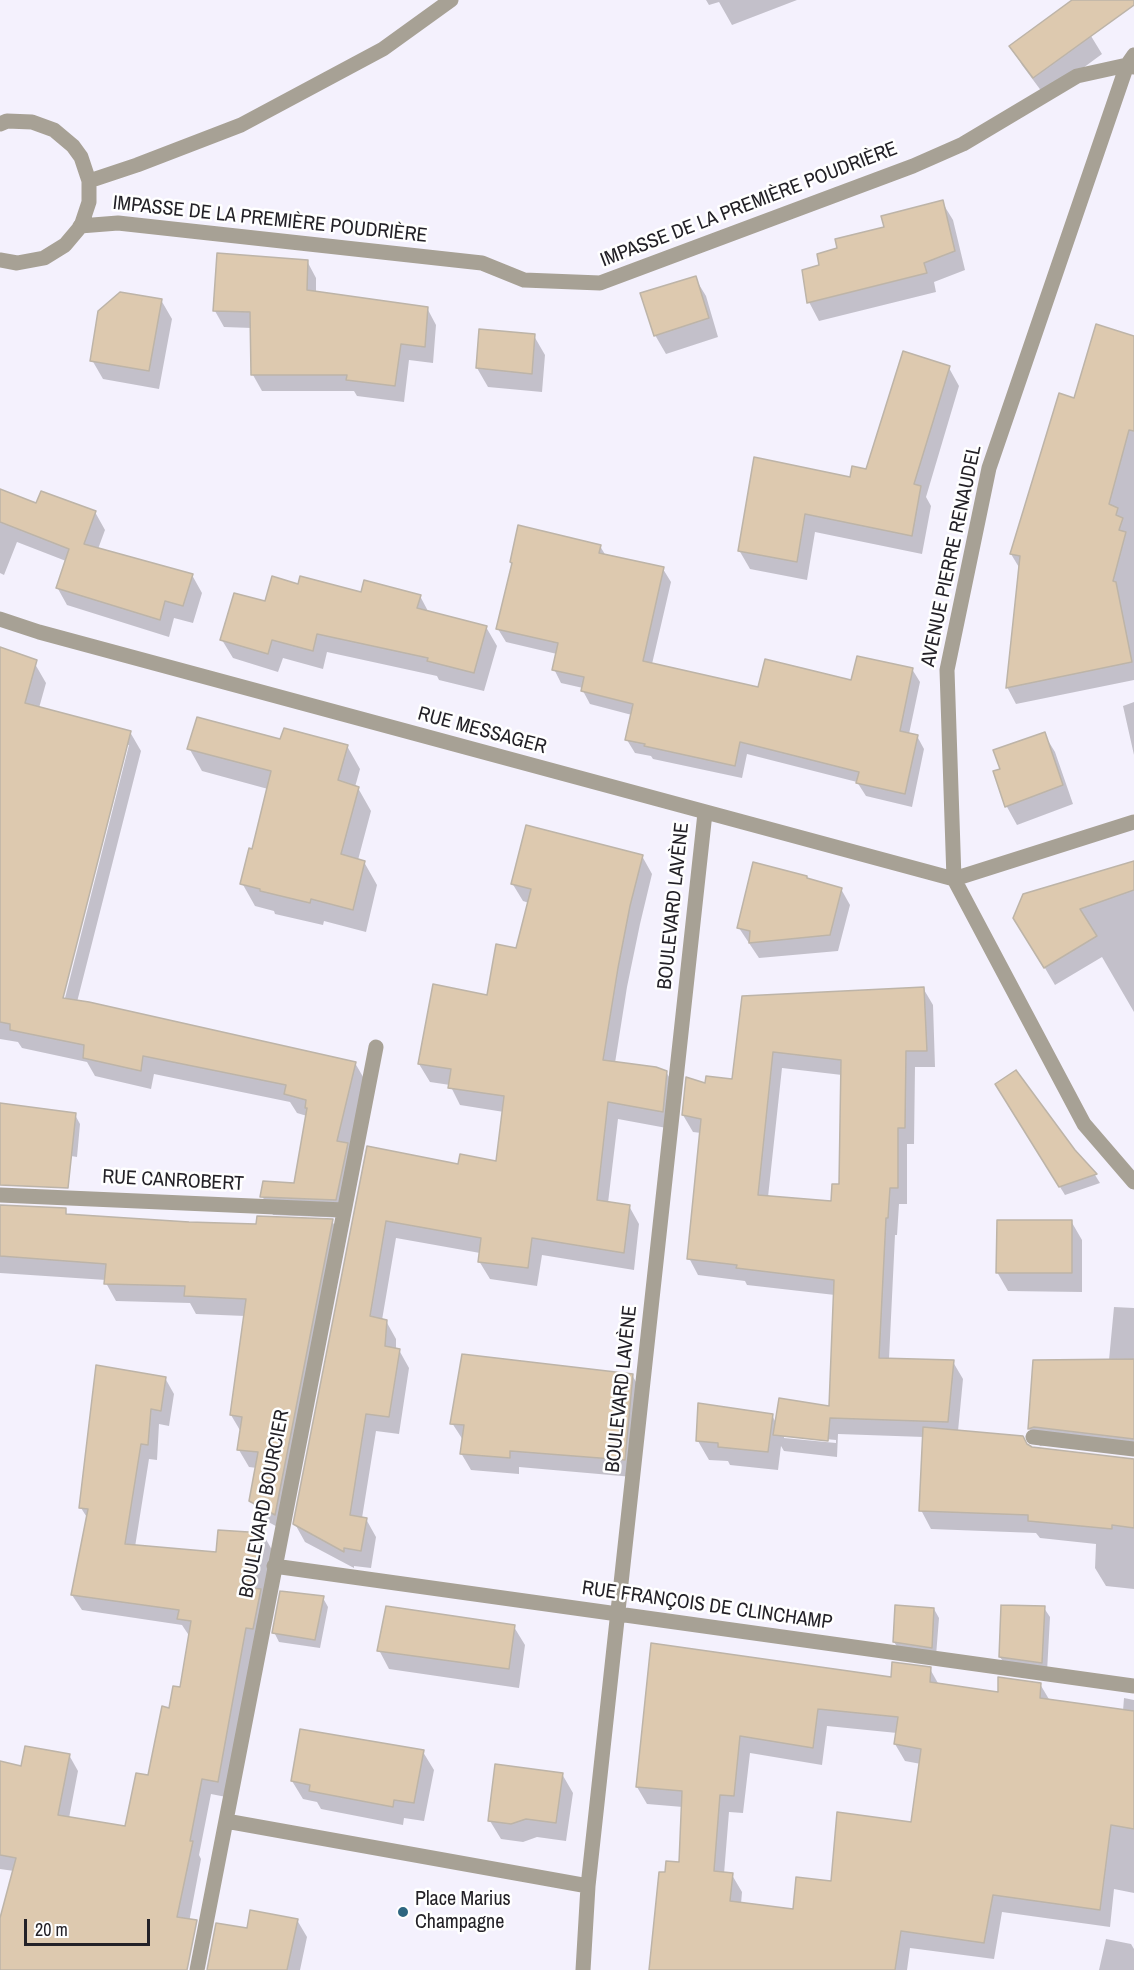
<!DOCTYPE html>
<html>
<head>
<meta charset="utf-8">
<style>
  body { margin:0 }
  #map { position:relative; width:1134px; height:1970px; overflow:hidden; background:#f4f1fd; font-family:"Archivo Narrow",sans-serif }
  canvas { display:block }
  .scale { position:absolute; left:24px; top:1919px; width:126px; height:27px; box-sizing:border-box; border:3px solid #232127; border-top:0; padding-left:8px; font-size:18px; line-height:21px; white-space:nowrap; color:#232127; -webkit-text-stroke:4px #fff; paint-order:stroke }
</style>
</head>
<body>
<div id="map">
<canvas width="1134" height="1970"></canvas>
<div class="scale">20 m</div>
</div>
<script>
const ctx = document.querySelector('canvas').getContext('2d');
ctx.lineJoin = 'round';
function fill(path, color) {
  ctx.fillStyle = color;
  ctx.fill(path, 'evenodd');
}
function shape(rows) {
  const path = new Path2D();
  for (const r of rows) {
    path.moveTo(r[0], r[1]);
    for (let i = 2; i < r.length; i += 2) path.lineTo(r[i], r[i + 1]);
  }
  return path;
}
function strokePath(path, color, width, dash) {
  ctx.strokeStyle = color;
  ctx.lineWidth = width;
  ctx.lineCap = dash ? 'butt' : 'round';
  ctx.setLineDash(dash || []);
  ctx.stroke(path);
}
function label(font, color, halo, rows, align = 'center') {
  ctx.font = font + ' "Archivo Narrow",sans-serif';
  ctx.lineWidth = 5;
  ctx.setLineDash([]);
  ctx.textBaseline = 'middle';
  ctx.strokeStyle = halo;
  ctx.fillStyle = color;
  for (const [text, x, y, turn = 0] of rows) {
    ctx.save();
    ctx.translate(x, y);
    ctx.rotate((+turn || 0) * Math.PI / 180);
    ctx.textAlign = isNaN(turn) ? turn : align;
    if (halo) ctx.strokeText(text, 0, 0);
    ctx.fillText(text, 0, 0);
    ctx.restore();
  }
}
const shadow = shape([
  [706,0,797,0,732,25,719,2,709,5],
  [1091,36,1102,54,1045,96,1022,65,1011,46],
  [942,202,953,220,965,270,934,282,936,292,819,321,809,302,821,266,839,249],
  [307,261,316,278,316,293,427,308,436,325,433,363,409,360,404,402,357,396,354,391,262,391,253,375,252,328,224,327,215,311],
  [695,278,706,296,718,337,666,354,655,335],
  [161,300,172,319,159,389,103,379,92,360],
  [534,336,545,355,542,392,488,387,477,368],
  [1134,337,1134,680,1016,704,1007,687,1020,569,1011,554,1075,399],
  [949,368,959,386,926,497,931,506,922,554,815,532,807,580,750,569,739,550,867,471],
  [0,490,37,505,95,512,105,530,98,549,192,575,202,593,193,623,174,618,169,637,67,605,57,587,66,561,17,542,4,575,0,573],
  [600,546,606,556,663,569,671,582,652,664,759,689,852,682,912,669,920,682,909,734,917,736,924,749,912,807,866,796,857,782,747,754,742,778,653,759,651,756,635,753,627,740,632,715,590,704,583,691,583,688,561,683,554,669,557,654,506,642,498,629,513,565,511,562],
  [299,586,362,594,420,596,429,613,486,627,497,646,484,691,439,680,437,676,327,652,323,669,283,658,278,672,233,658,222,640,266,603],
  [0,650,35,664,46,683,39,708,130,732,141,751,77,1002,355,1063,366,1082,347,1218,273,1215,262,1196,296,1185,307,1116,297,1113,290,1102,154,1074,151,1089,95,1076,87,1062,22,1048,18,1042,0,1039],
  [125,745,129,745,63,1006,60,1005],
  [1134,702,1134,755,1123,706],
  [1044,734,1055,752,1073,804,1017,825,1007,807,994,772,1002,770],
  [281,741,347,746,360,769,355,787,358,788,371,811,358,860,364,862,377,885,366,932,324,921,323,925,275,914,274,911,255,906,242,883,253,850,268,789,202,771,189,748],
  [642,856,652,874,640,924,627,987,615,1063,666,1072,677,1090,672,1129,618,1119,608,1203,629,1206,639,1224,634,1270,542,1255,537,1286,490,1279,479,1261,480,1253,396,1238,382,1320,386,1321,396,1339,396,1349,399,1350,409,1368,399,1434,376,1431,362,1518,366,1519,376,1537,371,1568,354,1566,354,1568,305,1542,295,1524,368,1148,459,1165,497,1162,504,1112,460,1105,450,1085,430,1082,419,1064,488,996,517,949,529,903,523,901,512,883],
  [1134,861,1134,1012,1102,957,1055,985,1026,936],
  [808,880,841,889,850,905,838,951,759,958,739,928],
  [923,988,933,1005,935,1067,915,1067,914,1144,907,1144,907,1204,899,1204,897,1235,895,1235,889,1359,953,1362,963,1379,958,1431,1031,1448,1134,1460,1134,1589,1106,1586,1095,1568,1096,1544,1040,1538,1036,1533,931,1529,921,1510,924,1437,838,1434,837,1457,784,1451,781,1446,778,1470,730,1465,728,1461,709,1460,698,1441,772,1415,776,1423,830,1408,835,1295,747,1285,745,1281,698,1275,689,1258,701,1133,693,1132,683,1115,706,1085,734,1081,744,998],
  [782,1068,842,1075,840,1185,833,1203,768,1197],
  [784,1435,836,1440,836,1443,784,1438],
  [1002,1094,1073,1151,1095,1175,1100,1183,1065,1195],
  [0,1105,75,1115,80,1124,77,1157,0,1144],
  [0,1212,257,1226,332,1221,342,1238,285,1531,261,1518,251,1500,257,1468,249,1467,239,1450,241,1432,231,1415,245,1316,196,1314,190,1303,116,1301,106,1283,106,1280,0,1273],
  [1071,1221,1082,1240,1082,1292,1008,1291,997,1272],
  [1114,1307,1134,1308,1134,1456,1045,1445,1040,1446,1029,1429,1035,1361,1109,1360],
  [632,1375,642,1392,633,1477,519,1467,519,1474,471,1470,461,1453,463,1440,452,1423],
  [165,1378,174,1394,169,1426,159,1424,157,1460,149,1459,135,1547,217,1554,263,1534,272,1550,226,1797,211,1794,199,1855,201,1859,180,1970,0,1970,0,1932,14,1871,0,1869,0,1763,22,1768,69,1755,78,1771,69,1818,126,1828,149,1776,170,1710,181,1689,190,1635,188,1634,182,1625,82,1610,72,1595,88,1519,81,1508],
  [323,1598,328,1607,320,1648,279,1642,274,1632],
  [1044,1608,1050,1617,1047,1672,1006,1666,1000,1657],
  [934,1609,939,1618,936,1656,900,1651,894,1642],
  [514,1627,525,1645,519,1688,389,1669,379,1650],
  [653,1645,892,1678,930,1669,939,1685,999,1693,1040,1684,1050,1701,1123,1711,1124,1698,1134,1700,1134,1893,1114,1889,1110,1927,1002,1912,994,1959,910,1948,907,1970,650,1970,666,1874,680,1863,683,1807,647,1804,637,1787],
  [827,1726,897,1733,895,1744,905,1761,921,1764,913,1823,794,1910,741,1904,742,1892,732,1875,724,1874,729,1812,743,1813,750,1753,822,1765],
  [423,1752,434,1770,424,1821,404,1818,403,1825,321,1809,317,1802,303,1799,292,1781],
  [562,1774,573,1793,566,1841,537,1837,523,1842,501,1839,490,1821],
  [297,1920,307,1937,300,1970,239,1970],
  [1106,1939,1131,1944,1134,1949,1134,1970,1099,1970]
]);
const building = shape([
  [1072,0,1134,0,1134,5,1033,78,1009,46,1072,0],
  [943,200,955,251,924,263,927,273,807,303,802,270,819,265,817,254,837,248,835,239,884,227,881,216,943,200],
  [217,253,308,260,307,290,428,307,425,347,401,344,395,386,346,380,347,375,251,375,250,312,213,311,217,253],
  [696,276,709,318,654,336,640,293,696,276],
  [120,292,162,299,149,371,90,361,98,311,120,292],
  [1096,324,1134,336,1134,431,1129,430,1109,504,1118,508,1116,515,1123,518,1119,530,1126,532,1113,581,1116,582,1132,662,1006,688,1020,556,1010,554,1059,393,1074,398,1096,324],
  [479,329,535,334,532,374,476,368,479,329],
  [903,351,950,366,914,484,921,486,912,536,805,514,797,562,738,551,754,457,850,477,852,466,866,469,903,351],
  [0,489,36,503,41,491,96,511,84,544,193,574,183,606,165,601,160,620,56,588,69,549,0,522,0,489],
  [518,525,601,545,599,553,664,567,643,661,758,687,765,659,851,680,857,656,913,668,900,731,918,735,905,794,856,783,859,772,740,742,735,766,644,746,645,744,625,740,633,704,581,691,584,677,552,670,558,643,496,629,512,563,510,562,518,525],
  [272,576,298,584,300,576,361,592,364,580,421,595,417,608,487,626,474,673,427,661,428,658,317,634,313,651,272,640,268,654,220,640,234,593,265,601,272,576],
  [0,647,37,660,25,703,131,731,63,998,89,1002,356,1062,337,1141,348,1143,336,1200,260,1197,263,1181,294,1183,307,1108,305,1108,306,1100,284,1094,286,1085,143,1056,141,1071,83,1058,84,1045,10,1030,10,1024,0,1022,0,647],
  [197,717,280,739,284,728,348,745,338,780,359,787,341,854,365,861,353,910,311,899,310,903,260,891,260,889,240,884,249,848,252,849,271,771,187,749,197,717],
  [1045,732,1063,785,1005,807,993,771,1000,769,993,750,1045,732],
  [526,825,643,855,630,906,618,968,603,1060,656,1067,667,1071,663,1112,608,1102,597,1200,630,1205,624,1253,532,1238,528,1268,478,1262,481,1238,386,1221,370,1316,387,1320,385,1346,400,1349,389,1417,366,1414,350,1515,367,1518,361,1551,344,1548,344,1552,293,1524,367,1146,458,1164,460,1154,496,1161,504,1096,448,1088,451,1069,418,1064,433,984,487,995,496,944,516,948,531,889,511,884,526,825],
  [1134,861,1134,890,1080,909,1097,936,1044,968,1013,918,1023,894,1134,861],
  [753,862,807,876,807,878,842,888,830,935,749,943,750,931,737,928,753,862],
  [924,987,927,1051,906,1051,905,1128,898,1128,898,1188,890,1188,888,1218,886,1218,879,1358,954,1360,948,1422,830,1418,828,1441,773,1435,779,1398,829,1406,834,1280,736,1268,737,1265,687,1259,701,1119,682,1115,686,1077,705,1083,706,1076,732,1079,742,996,924,987],
  [773,1052,841,1060,839,1184,832,1184,831,1201,758,1195,773,1052],
  [1016,1070,1075,1150,1097,1174,1059,1187,995,1084,1016,1070],
  [0,1103,76,1113,68,1188,0,1185,0,1103],
  [0,1205,66,1208,66,1214,189,1222,256,1224,257,1216,333,1219,275,1515,249,1501,258,1452,237,1450,242,1417,230,1415,246,1299,184,1296,185,1286,104,1284,106,1264,0,1256,0,1205],
  [997,1220,1072,1220,1072,1273,996,1273,997,1220],
  [462,1354,633,1374,625,1460,510,1451,510,1458,460,1454,464,1425,450,1424,462,1354],
  [1134,1359,1134,1439,1034,1427,1028,1429,1033,1360,1134,1359],
  [96,1365,166,1377,161,1411,151,1409,148,1445,141,1444,125,1544,216,1552,218,1530,264,1533,253,1588,261,1589,253,1629,246,1628,218,1782,202,1779,190,1841,193,1841,177,1917,197,1920,187,1970,0,1970,0,1918,16,1858,0,1855,0,1761,21,1766,25,1746,70,1754,58,1815,125,1826,136,1773,148,1775,162,1706,169,1708,173,1686,180,1687,191,1621,177,1619,179,1610,71,1595,88,1509,79,1508,96,1365],
  [698,1403,773,1414,768,1452,718,1447,718,1443,696,1441,698,1403],
  [923,1427,1023,1436,1027,1444,1032,1447,1134,1459,1134,1528,1112,1525,1112,1529,1028,1521,1028,1515,919,1511,923,1427],
  [280,1591,324,1596,315,1640,272,1633,280,1591],
  [895,1605,934,1608,932,1648,893,1642,895,1605],
  [1001,1605,1045,1606,1042,1663,999,1657,1001,1605],
  [386,1606,515,1625,509,1669,377,1651,386,1606],
  [651,1643,891,1677,892,1662,931,1667,930,1682,998,1692,998,1677,1041,1683,1040,1698,1134,1711,1134,1829,1111,1825,1100,1910,993,1895,984,1943,901,1931,895,1970,649,1970,659,1872,665,1872,666,1861,679,1862,682,1791,636,1787,651,1643],
  [818,1709,898,1717,894,1744,921,1749,911,1822,837,1812,831,1881,796,1877,793,1909,730,1901,733,1873,714,1871,720,1795,734,1796,740,1736,813,1748,818,1709],
  [300,1729,424,1750,414,1803,394,1800,393,1807,309,1791,310,1785,291,1781,300,1729],
  [495,1764,563,1773,556,1823,526,1819,511,1824,488,1821,495,1764],
  [250,1910,298,1919,287,1970,207,1970,216,1923,247,1928,250,1910]
]);
const minor = shape([
  [1134,55,1127,65,989,468,947,670,954,879,1084,1124,1134,1182],
  [0,124,7,121,32,122,54,130,73,146,81,157,89,181,89,202,81,226,65,245,44,258,17,263,0,260],
  [89,181,137,165,241,125,383,49,451,0],
  [80,226,118,223,482,263,524,280,600,283,913,166,963,144,1077,76,1127,65,1134,67],
  [0,619,39,632,954,879,1134,822],
  [0,1195,344,1210],
  [1033,1437,1134,1449],
  [274,1566,1134,1686],
  [226,1821,588,1886],
  [197,1970,376,1047],
  [583,1970,588,1886,705,813]
]);
const markers = [
  [403,1912,6,"#2e6680"]
];
const streetNames = [
  ["IMPASSE DE LA PREMIÈRE POUDRIÈRE",749,205,-21],
  ["IMPASSE DE LA PREMIÈRE POUDRIÈRE",270,220,6],
  ["AVENUE PIERRE RENAUDEL",952,556,-78],
  ["RUE MESSAGER",482,731,15],
  ["BOULEVARD LAVÈNE",674,906,-84],
  ["RUE CANROBERT",173,1181,3],
  ["BOULEVARD LAVÈNE",622,1389,-84],
  ["BOULEVARD BOURCIER",265,1504,-79],
  ["RUE FRANÇOIS DE CLINCHAMP",707,1606,8]
];
const poiNames = [
  ["Place Marius",415,1900],
  ["Champagne",415,1923]
];
fill(shadow, '#0003');
fill(building, '#ddc9af');
strokePath(building, '#bdb4a8', 1.5);
strokePath(minor, '#a7a195', 15);
for (const [x, y, r, color] of markers) {
  const dot = new Path2D();
  dot.arc(x, y, r, 0, 2 * Math.PI);
  ctx.fillStyle = color;
  ctx.fill(dot);
  strokePath(dot, '#fff', 2);
}
label('20px', '#232127', '#fff', streetNames);
label('20px', '#232127', '#fff', poiNames, 'left');
</script>
</body>
</html>
